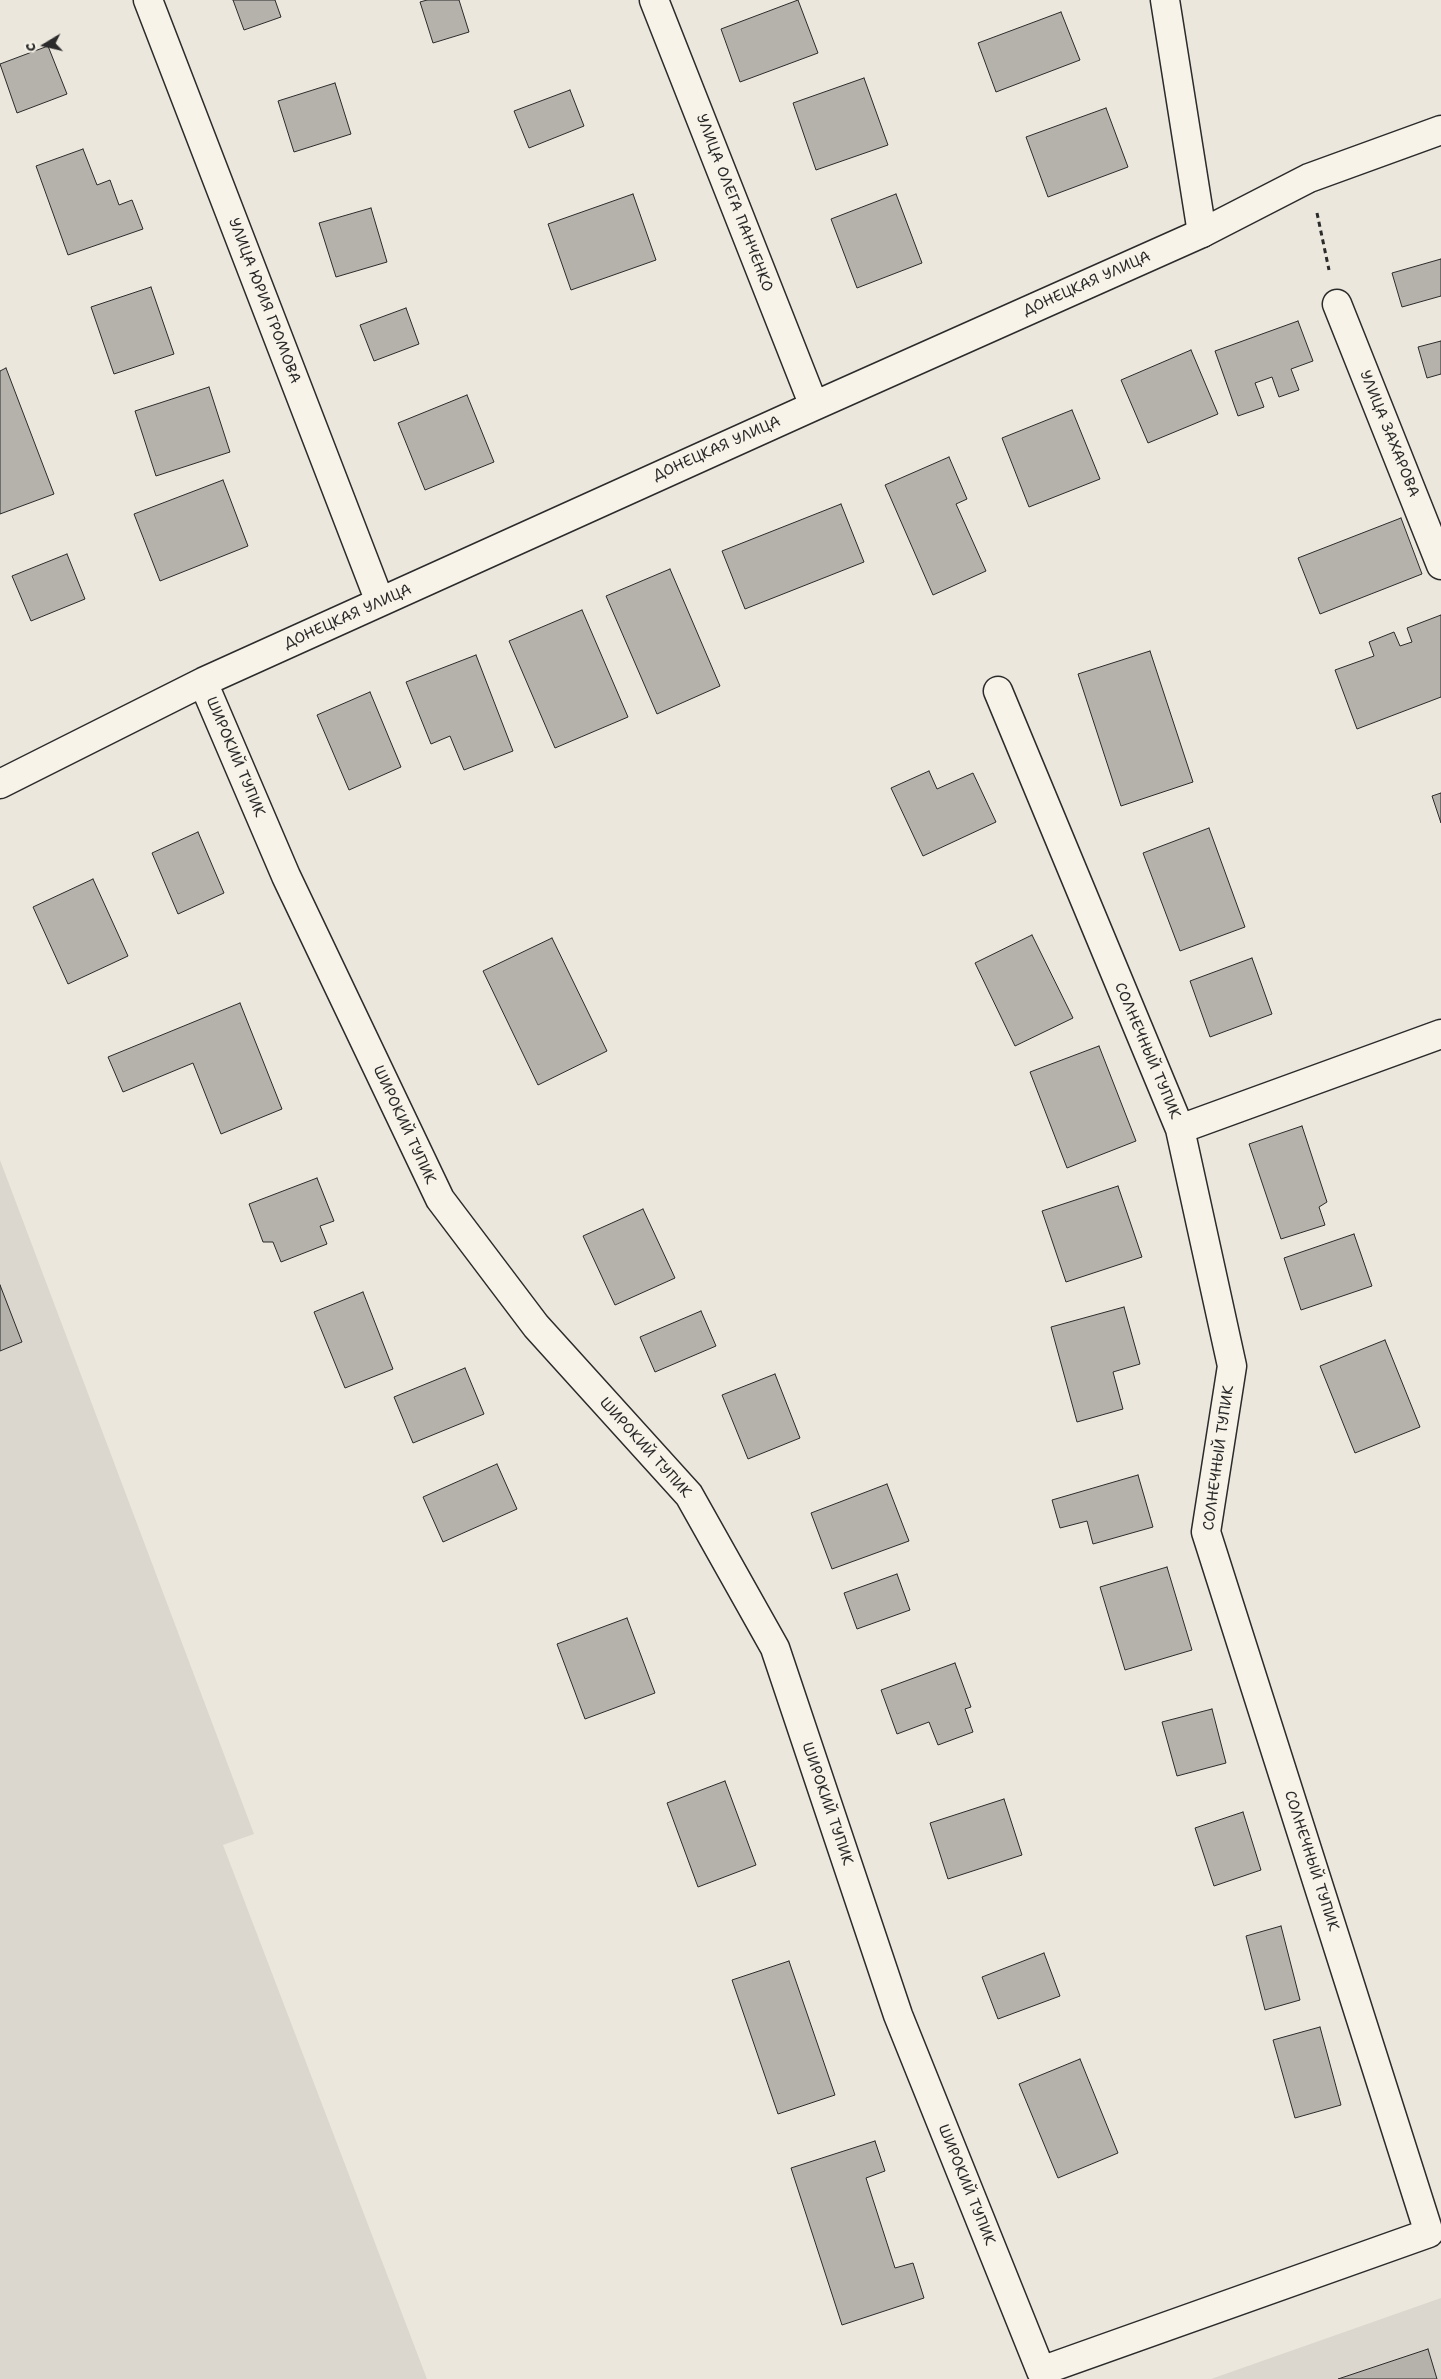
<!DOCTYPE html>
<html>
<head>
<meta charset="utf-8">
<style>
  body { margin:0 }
  #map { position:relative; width:1441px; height:2379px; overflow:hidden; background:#ebe7dd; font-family:"Shantell Sans",sans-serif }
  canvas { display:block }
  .north { position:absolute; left:20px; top:20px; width:50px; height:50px; -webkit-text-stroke:4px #f7f3e8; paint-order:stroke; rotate:261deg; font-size:14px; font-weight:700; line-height:20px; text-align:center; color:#2b2b2b }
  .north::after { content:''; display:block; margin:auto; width:18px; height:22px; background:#2b2b2b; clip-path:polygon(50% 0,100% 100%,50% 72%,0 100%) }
</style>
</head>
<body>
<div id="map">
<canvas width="1441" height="2379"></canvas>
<div class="north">С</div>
</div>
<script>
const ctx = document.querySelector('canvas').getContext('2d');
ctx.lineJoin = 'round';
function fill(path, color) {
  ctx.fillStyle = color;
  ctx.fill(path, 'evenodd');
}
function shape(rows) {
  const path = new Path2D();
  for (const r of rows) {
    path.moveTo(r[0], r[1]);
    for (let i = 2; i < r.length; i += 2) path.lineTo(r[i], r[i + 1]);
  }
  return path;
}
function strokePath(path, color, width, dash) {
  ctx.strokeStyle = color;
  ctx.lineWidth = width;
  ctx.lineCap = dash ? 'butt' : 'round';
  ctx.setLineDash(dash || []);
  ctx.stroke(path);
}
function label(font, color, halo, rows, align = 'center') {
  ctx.font = font + ' "Shantell Sans",sans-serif';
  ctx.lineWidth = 5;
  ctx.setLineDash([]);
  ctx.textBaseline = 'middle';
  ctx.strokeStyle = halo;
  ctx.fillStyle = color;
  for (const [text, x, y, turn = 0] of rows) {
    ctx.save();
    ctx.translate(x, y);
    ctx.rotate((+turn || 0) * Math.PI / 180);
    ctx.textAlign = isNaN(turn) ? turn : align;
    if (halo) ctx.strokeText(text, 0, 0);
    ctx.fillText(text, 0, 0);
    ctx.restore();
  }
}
const built = shape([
  [0,1160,254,1834,223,1845,427,2379,0,2379],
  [1441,2298,1441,2379,1211,2379]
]);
const building = shape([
  [233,0,275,0,281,17,244,30,233,0],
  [427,0,459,0,469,32,433,43,420,2,427,0],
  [798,0,818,53,740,82,721,29,798,0],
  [1061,12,1080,60,996,92,978,43,1061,12],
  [48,46,67,94,17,113,0,64,48,46],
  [864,78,888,145,816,170,793,103,864,78],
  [335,83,351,134,294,152,278,101,335,83],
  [570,90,584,126,529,148,514,111,570,90],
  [1106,108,1128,167,1048,197,1026,137,1106,108],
  [83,149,97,185,110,180,119,205,132,200,143,229,68,255,36,166,83,149],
  [633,194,656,260,571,290,548,224,633,194],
  [896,194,922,263,857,288,831,219,896,194],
  [371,208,387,262,336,277,319,223,371,208],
  [1441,259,1441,296,1402,307,1392,273,1441,259],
  [151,287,174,354,114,374,91,307,151,287],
  [406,308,419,344,374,361,360,325,406,308],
  [1298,321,1313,361,1291,369,1299,390,1279,397,1272,377,1255,383,1264,407,1238,416,1215,351,1298,321],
  [1441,341,1441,374,1427,378,1418,347,1441,341],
  [1191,350,1218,414,1148,443,1121,380,1191,350],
  [6,368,54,494,0,514,0,371,6,368],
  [209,387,230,452,156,476,135,411,209,387],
  [467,395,494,462,425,490,398,423,467,395],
  [1072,410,1100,479,1029,507,1002,438,1072,410],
  [949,457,967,499,956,504,986,571,933,595,885,485,949,457],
  [223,480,248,546,160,581,134,514,223,480],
  [841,504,864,562,745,609,722,551,841,504],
  [1401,518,1422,574,1320,614,1298,558,1401,518],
  [67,554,85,599,31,621,12,576,67,554],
  [670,569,720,686,657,714,606,596,670,569],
  [582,610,628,717,555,748,509,641,582,610],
  [1441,615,1441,697,1357,729,1335,670,1374,656,1369,642,1394,632,1400,646,1412,642,1407,628,1441,615],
  [1150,651,1193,782,1121,806,1078,674,1150,651],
  [476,655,513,751,464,770,450,736,431,744,406,682,476,655],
  [370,692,401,767,349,790,317,715,370,692],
  [929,771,937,789,973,773,996,822,923,856,891,788,929,771],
  [1441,793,1441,823,1432,796,1441,793],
  [1209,828,1245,927,1180,951,1143,853,1209,828],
  [198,832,224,893,178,914,152,853,198,832],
  [93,879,128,956,68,984,33,907,93,879],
  [1032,935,1073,1018,1015,1046,975,963,1032,935],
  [552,938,607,1051,538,1085,483,971,552,938],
  [1252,958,1272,1014,1210,1037,1190,981,1252,958],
  [240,1003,282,1109,221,1134,193,1063,123,1092,108,1057,240,1003],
  [1099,1046,1136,1141,1067,1168,1030,1072,1099,1046],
  [1302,1126,1327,1202,1319,1207,1325,1225,1281,1239,1249,1144,1302,1126],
  [317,1178,334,1221,320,1226,327,1244,281,1262,273,1242,263,1242,249,1204,317,1178],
  [1118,1186,1142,1257,1066,1282,1042,1211,1118,1186],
  [643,1209,675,1278,615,1305,583,1236,643,1209],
  [1354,1234,1372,1286,1301,1310,1284,1258,1354,1234],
  [0,1285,22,1342,0,1351,0,1285],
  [363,1292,393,1369,345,1388,314,1312,363,1292],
  [1124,1307,1140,1364,1113,1372,1123,1409,1077,1422,1051,1327,1124,1307],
  [701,1311,716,1346,655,1372,640,1337,701,1311],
  [1385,1340,1420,1427,1355,1453,1320,1366,1385,1340],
  [465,1368,484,1414,413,1443,394,1397,465,1368],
  [775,1374,800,1438,748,1459,722,1395,775,1374],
  [497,1464,517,1509,443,1542,423,1497,497,1464],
  [1138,1475,1153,1527,1093,1544,1087,1521,1060,1528,1052,1500,1138,1475],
  [887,1484,909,1541,832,1569,811,1513,887,1484],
  [1167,1567,1192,1650,1125,1670,1100,1587,1167,1567],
  [897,1574,910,1610,857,1629,844,1593,897,1574],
  [627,1618,655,1693,585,1719,557,1644,627,1618],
  [955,1663,971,1707,965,1709,973,1732,938,1745,929,1722,897,1734,881,1690,955,1663],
  [1212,1709,1226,1763,1177,1776,1162,1722,1212,1709],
  [725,1781,756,1865,698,1887,667,1803,725,1781],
  [1004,1799,1022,1855,948,1879,930,1823,1004,1799],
  [1243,1812,1261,1870,1214,1886,1195,1828,1243,1812],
  [1281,1926,1300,2000,1265,2010,1246,1936,1281,1926],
  [1044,1953,1060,1996,998,2019,982,1977,1044,1953],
  [789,1961,835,2095,778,2114,732,1980,789,1961],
  [1320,2027,1341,2105,1295,2118,1273,2040,1320,2027],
  [1080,2059,1118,2153,1058,2178,1019,2084,1080,2059],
  [875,2141,885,2171,866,2178,895,2268,913,2263,924,2298,842,2325,791,2168,875,2141],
  [1428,2349,1437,2379,1338,2379,1428,2349]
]);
const path = shape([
  [1317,213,1329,270]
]);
const street = shape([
  [148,0,380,602],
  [654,0,814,406],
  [1337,304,1441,565],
  [203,682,286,876,440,1199,536,1326,689,1495,775,1648,898,2015,1041,2371,1429,2233,1206,1532,1232,1366,1180,1129,998,691],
  [0,784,203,682,814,406,1202,233],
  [1180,1129,1441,1034]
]);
const secondary = shape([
  [1165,0,1202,233,1309,178,1441,130]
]);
const streetNames = [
  ["УЛИЦА ОЛЕГА ПАНЧЕНКО",734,203,69],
  ["ДОНЕЦКАЯ УЛИЦА",1087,284,-24],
  ["УЛИЦА ЮРИЯ ГРОМОВА",264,301,69],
  ["УЛИЦА ЗАХАРОВА",1389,434,68],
  ["ДОНЕЦКАЯ УЛИЦА",717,449,-24],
  ["ДОНЕЦКАЯ УЛИЦА",348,617,-24],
  ["ШИРОКИЙ ТУПИК",235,757,67],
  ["СОЛНЕЧНЫЙ ТУПИК",1147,1051,67],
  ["ШИРОКИЙ ТУПИК",404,1125,65],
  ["ШИРОКИЙ ТУПИК",645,1448,48],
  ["СОЛНЕЧНЫЙ ТУПИК",1219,1458,-82],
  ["ШИРОКИЙ ТУПИК",827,1804,71],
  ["СОЛНЕЧНЫЙ ТУПИК",1311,1861,72],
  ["ШИРОКИЙ ТУПИК",966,2185,68]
];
fill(built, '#dbd7ce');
fill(building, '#b5b2ab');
strokePath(building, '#2b2b2b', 1);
strokePath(street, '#2b2b2b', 31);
strokePath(secondary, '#2b2b2b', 31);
strokePath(path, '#2b2b2b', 3, [5, 4]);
strokePath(street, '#f7f3e8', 28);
strokePath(secondary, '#f7f3e8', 28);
label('15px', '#2b2b2b', '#f7f3e8', streetNames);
</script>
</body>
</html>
